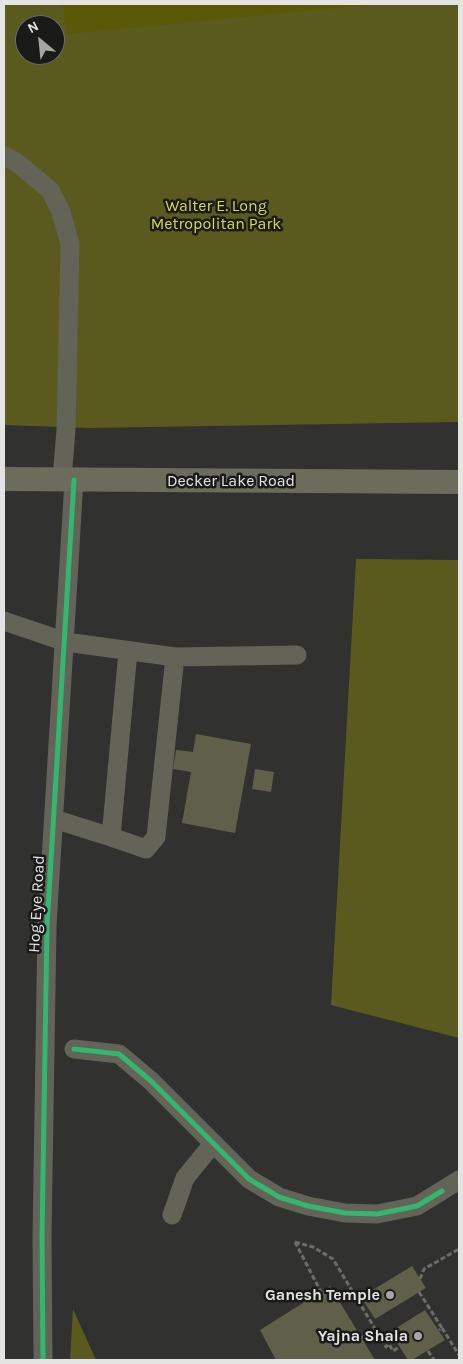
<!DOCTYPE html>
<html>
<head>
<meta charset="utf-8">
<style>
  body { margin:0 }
  #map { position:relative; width:463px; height:1364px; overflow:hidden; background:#313130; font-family:Karla,sans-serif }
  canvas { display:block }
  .frame { position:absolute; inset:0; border:5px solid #e4e4e2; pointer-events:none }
  .north { position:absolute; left:15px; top:15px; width:50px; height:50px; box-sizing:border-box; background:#1a1a18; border:1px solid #6b6b69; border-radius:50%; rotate:332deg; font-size:14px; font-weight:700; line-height:20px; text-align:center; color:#e4e4e2 }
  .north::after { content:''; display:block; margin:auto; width:18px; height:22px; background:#a5a5a4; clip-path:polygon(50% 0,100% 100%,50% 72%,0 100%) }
</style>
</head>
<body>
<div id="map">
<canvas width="463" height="1364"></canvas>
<div class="frame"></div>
<div class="north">N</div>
</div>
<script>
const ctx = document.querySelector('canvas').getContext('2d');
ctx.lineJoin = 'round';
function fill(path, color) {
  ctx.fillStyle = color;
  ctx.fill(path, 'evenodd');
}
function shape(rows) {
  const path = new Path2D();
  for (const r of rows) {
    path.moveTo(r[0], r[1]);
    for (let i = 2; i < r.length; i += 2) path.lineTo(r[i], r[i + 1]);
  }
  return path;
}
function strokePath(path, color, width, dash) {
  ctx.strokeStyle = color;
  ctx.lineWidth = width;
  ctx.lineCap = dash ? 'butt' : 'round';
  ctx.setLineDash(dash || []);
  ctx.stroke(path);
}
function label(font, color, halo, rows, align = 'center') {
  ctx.font = font + ' Karla,sans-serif';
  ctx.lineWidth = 5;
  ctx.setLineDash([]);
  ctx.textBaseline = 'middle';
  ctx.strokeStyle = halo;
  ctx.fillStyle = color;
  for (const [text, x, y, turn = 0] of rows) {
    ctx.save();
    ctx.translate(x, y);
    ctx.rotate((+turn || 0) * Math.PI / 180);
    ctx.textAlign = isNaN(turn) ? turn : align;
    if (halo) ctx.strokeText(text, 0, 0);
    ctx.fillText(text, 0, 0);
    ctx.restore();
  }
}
const green = shape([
  [4,4,459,4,459,422,88,428,4,425],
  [25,25,55,25,55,55,25,55],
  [356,559,459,560,459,1038,331,1005],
  [73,1309,96,1360,70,1360]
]);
const forest = shape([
  [62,4,380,4,68,34]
]);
const building = shape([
  [196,734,251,744,235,833,182,823,191,772,173,769,176,750,193,752],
  [255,769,274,772,271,792,252,789],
  [412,1266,426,1288,375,1319,361,1297],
  [330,1286,375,1360,276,1360,260,1330],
  [425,1310,445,1340,412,1360,408,1360,390,1332]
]);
const path = shape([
  [295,1242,313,1247,333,1259,386,1347,389,1344,393,1351,399,1347],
  [295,1242,321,1292],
  [420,1279,424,1269,459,1249],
  [419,1292,442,1328,439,1330],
  [442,1328,459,1355],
  [361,1338,375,1330],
  [428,1351,434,1360]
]);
const minor = shape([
  [4,156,16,162,50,190,61,212,70,244,66,430,62,479],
  [4,621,66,642,175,657,156,837,146,849,111,837],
  [175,657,297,655],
  [54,819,111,837,128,651],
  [74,1049,119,1054,151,1081,249,1179,279,1197,308,1206,345,1213,377,1214,417,1206,459,1180],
  [172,1215,185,1178,212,1145],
  [43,1360,42,1237,47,926,74,480]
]);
const major = shape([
  [4,479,459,482]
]);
const cycleway = shape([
  [74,1049,119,1054,151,1081,249,1179,279,1197,308,1206,345,1213,377,1214,417,1206,442,1191],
  [43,1360,42,1237,47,926,74,480]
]);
const markers = [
  [390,1295,5,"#a5a5a4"],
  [418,1336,5,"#a5a5a4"]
];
const parkNames = [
  ["Walter E. Long",216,206],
  ["Metropolitan Park",216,224]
];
const streetNames = [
  ["Decker Lake Road",231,481],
  ["Hog Eye Road",37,904,-87]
];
const poiNames = [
  ["Ganesh Temple",380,1295],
  ["Yajna Shala",408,1336]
];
fill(green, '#5a5a1f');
fill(forest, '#595908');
fill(building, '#5f5f4a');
strokePath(path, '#6d6d66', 3, [5, 2.5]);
strokePath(minor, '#636357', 19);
strokePath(major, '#6c6c5d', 24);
strokePath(cycleway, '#33b770', 5);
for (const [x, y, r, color] of markers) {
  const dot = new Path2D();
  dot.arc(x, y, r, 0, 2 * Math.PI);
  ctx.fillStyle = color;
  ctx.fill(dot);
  strokePath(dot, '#1a1a18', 2);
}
label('16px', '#d6d84e', '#1a1a18', parkNames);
label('16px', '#e4e4e2', '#1a1a18', streetNames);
label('bold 16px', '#e4e4e2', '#1a1a18', poiNames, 'right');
</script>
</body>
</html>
